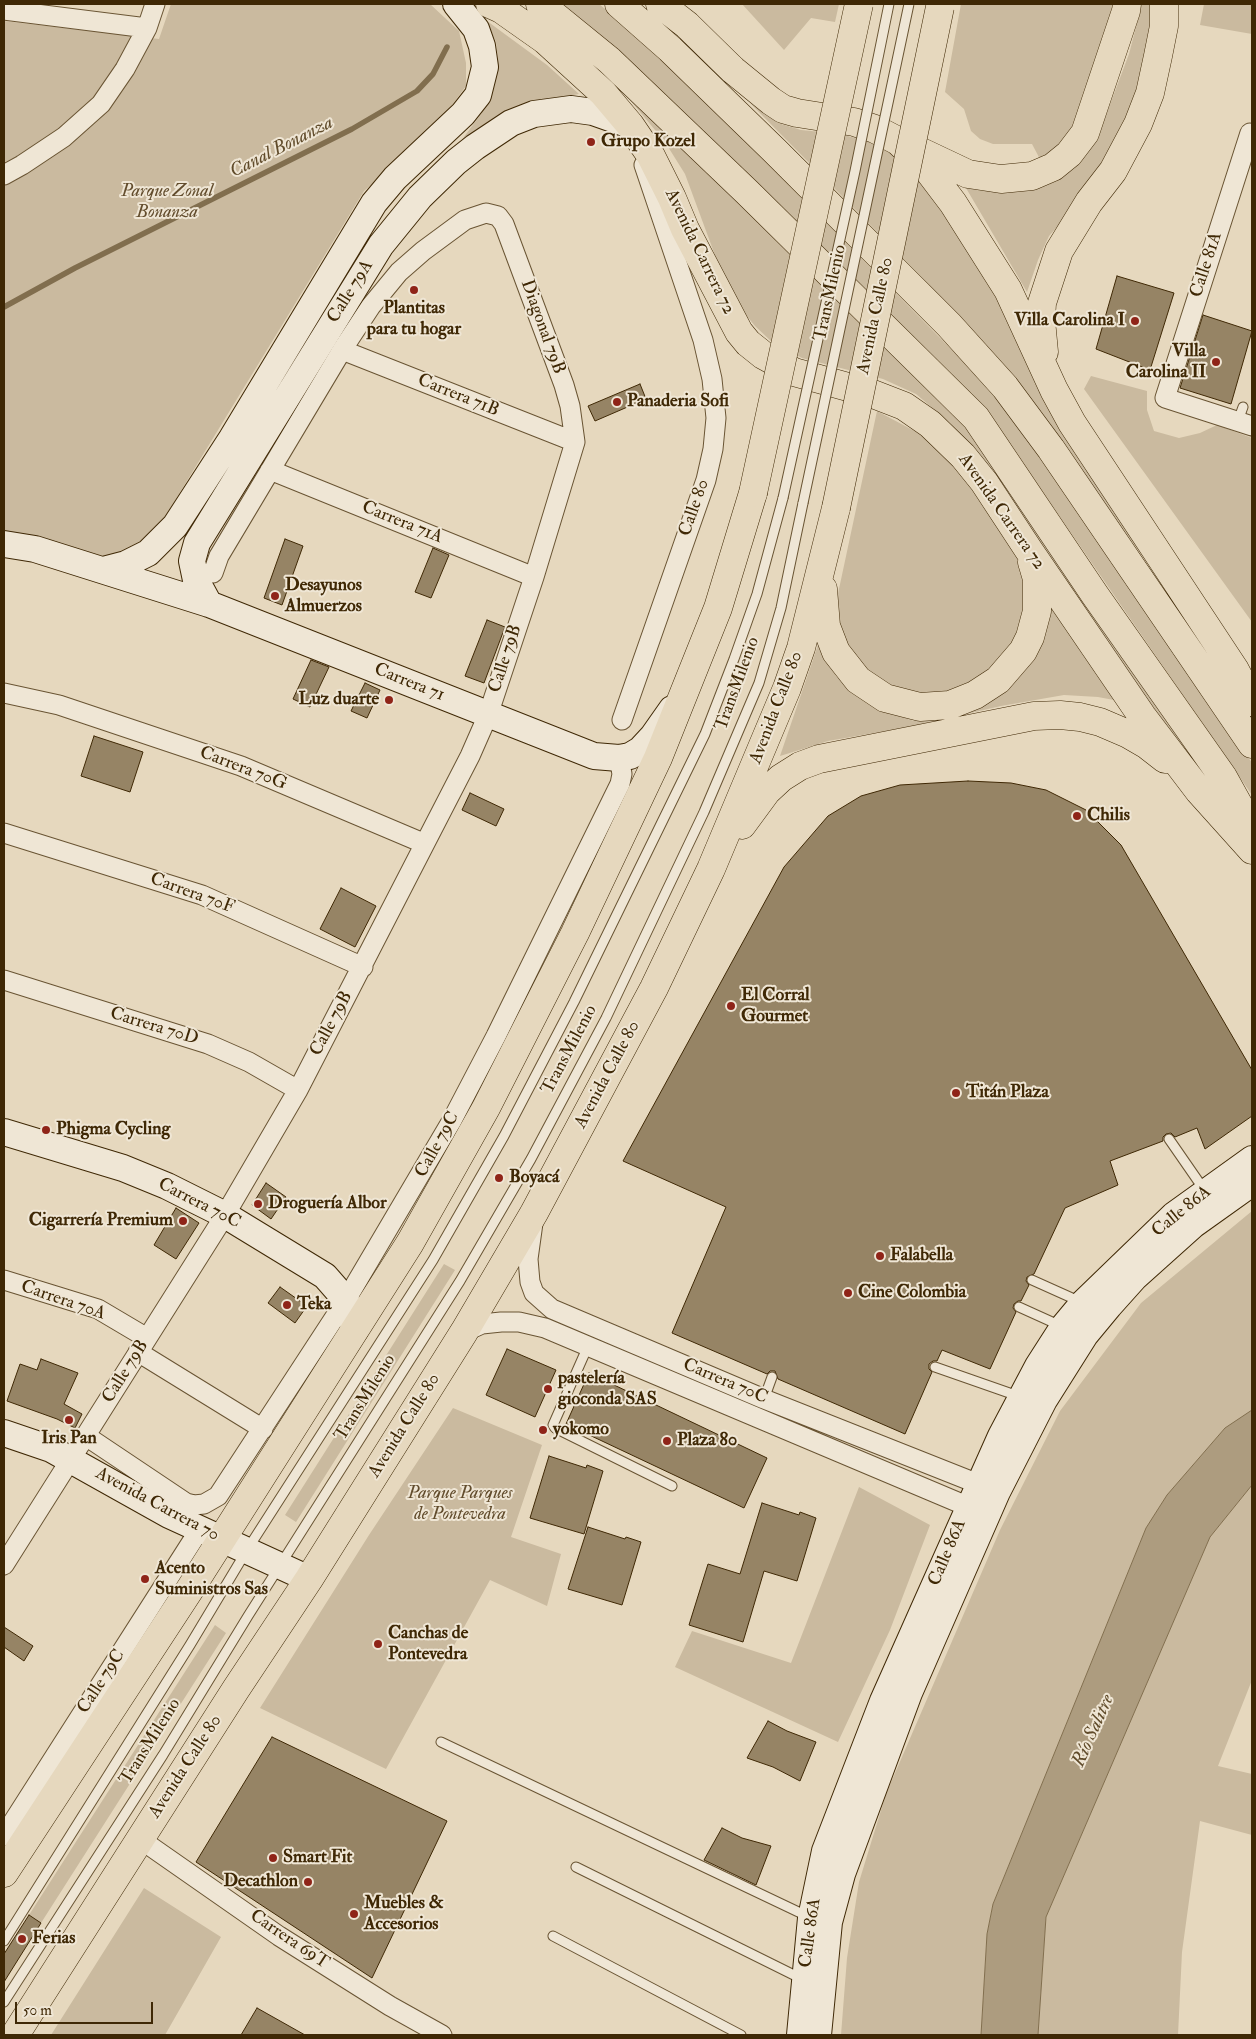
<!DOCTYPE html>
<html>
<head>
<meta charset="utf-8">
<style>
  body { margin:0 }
  #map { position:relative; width:1256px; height:2039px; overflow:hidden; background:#e6d8be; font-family:"IM FELL Double Pica",serif }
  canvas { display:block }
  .frame { position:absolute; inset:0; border:5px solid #3f2805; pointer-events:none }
  .scale { position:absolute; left:15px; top:2002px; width:138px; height:22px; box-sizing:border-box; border:2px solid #3f2805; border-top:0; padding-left:6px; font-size:15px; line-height:18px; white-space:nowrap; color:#3f2805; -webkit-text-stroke:4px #efe6d5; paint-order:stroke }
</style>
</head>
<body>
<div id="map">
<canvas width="1256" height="2039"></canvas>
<div class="frame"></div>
<div class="scale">50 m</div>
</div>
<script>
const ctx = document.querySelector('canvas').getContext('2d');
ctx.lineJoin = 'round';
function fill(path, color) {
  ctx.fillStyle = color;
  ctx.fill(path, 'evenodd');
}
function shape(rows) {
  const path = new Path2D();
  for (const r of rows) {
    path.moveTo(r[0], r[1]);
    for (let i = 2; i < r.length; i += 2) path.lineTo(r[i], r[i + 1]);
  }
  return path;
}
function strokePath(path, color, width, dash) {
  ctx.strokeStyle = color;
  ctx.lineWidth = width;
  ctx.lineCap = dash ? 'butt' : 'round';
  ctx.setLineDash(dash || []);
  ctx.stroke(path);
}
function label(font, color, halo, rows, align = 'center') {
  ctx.font = font + ' "IM FELL Double Pica",serif';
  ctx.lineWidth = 4;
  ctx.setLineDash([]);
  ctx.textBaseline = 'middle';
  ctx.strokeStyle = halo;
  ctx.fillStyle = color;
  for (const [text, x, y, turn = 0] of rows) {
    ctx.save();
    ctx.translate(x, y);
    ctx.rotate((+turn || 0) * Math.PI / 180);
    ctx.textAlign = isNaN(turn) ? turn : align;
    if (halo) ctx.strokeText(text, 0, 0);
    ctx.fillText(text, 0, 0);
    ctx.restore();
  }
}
const green = shape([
  [171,4,430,4,459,31,466,63,466,86,436,127,364,191,160,525,135,552,110,559,4,536,4,21,159,39],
  [560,4,599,4,631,30,707,103,960,358,1003,407,1038,451,1180,655,1252,763,1252,795,1002,433],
  [742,4,839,4,835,22,811,18,784,50],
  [961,4,1117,4,1073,135,1041,161,1032,144,993,144,980,139,971,131,964,109,945,92],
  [1142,4,1155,4,1134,114,1082,199,1049,236,1038,260,1027,292,966,188,983,191,1009,191,1049,181,1074,169,1100,131,1129,54],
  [1204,4,1252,4,1252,34,1200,25],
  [487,21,547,65,579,94,551,99,458,145,481,114,494,88,498,60,496,42],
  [620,88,957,415,1214,789,1126,671,950,423,916,394,883,379,802,358,773,343,755,326,737,304,719,266,685,174,665,142],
  [750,103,778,123,801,130,841,134,886,147,921,177,998,293,1195,630,1039,411,981,341,922,277],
  [1091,376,1147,391,1147,410,1154,431,1179,438,1200,433,1217,425,1252,438,1252,622,1084,389],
  [877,411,937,443,1007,535,1022,560,1029,588,1021,628,1003,663,950,695,912,697,882,690,842,648,836,603],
  [1048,598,1119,701,1098,697,1064,695,1001,706,914,726,828,741,780,756,819,642,836,676,854,694,888,712,914,721,949,713,987,699],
  [1252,1211,1252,1411,1225,1428,1167,1495,1146,1528,993,1904,987,1934,981,2035,841,2035,847,1958,859,1882,886,1794,1000,1530,1060,1411,1141,1303],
  [444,1264,455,1270,296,1522,285,1515],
  [453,1408,542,1445,511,1537,561,1554,547,1606,490,1580,386,1769,260,1708,369,1535],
  [1252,1485,1252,1680,1218,1766,1252,1774,1252,1835,1200,1821,1182,1952,1178,2035,1038,2035,1046,1917,1210,1537],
  [859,1487,930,1525,890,1630,838,1742,675,1667,692,1631,791,1663],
  [215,1625,226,1633,41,1923,29,1915],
  [144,1888,221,1937,165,2035,51,2035]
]);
const water = shape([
  [1252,1410,1252,1485,1210,1537,1046,1917,1038,2035,981,2035,987,1934,993,1904,1146,1528,1167,1495,1225,1428,1252,1410]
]);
const stream = shape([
  [4,307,75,268,352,129,417,91,433,74,447,47]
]);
const building = shape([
  [1117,276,1174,293,1150,370,1096,349,1117,276],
  [1203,315,1252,331,1231,404,1180,388,1203,315],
  [640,384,646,399,595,421,588,406,640,384],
  [285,539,303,546,282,605,264,598,285,539],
  [433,548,449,555,431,598,415,592,433,548],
  [487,620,505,627,484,683,465,676,487,620],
  [311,660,329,667,310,707,293,699,311,660],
  [365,683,380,690,367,718,351,711,365,683],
  [94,736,143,752,130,792,81,776,94,736],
  [968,781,1011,783,1046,790,1086,810,1121,845,1252,1070,1252,1116,1205,1149,1197,1128,1175,1137,1171,1133,1166,1134,1163,1137,1163,1141,1110,1161,1118,1185,1065,1208,1034,1274,1027,1277,1026,1281,1029,1285,1021,1301,1018,1301,1014,1304,1013,1308,1016,1312,990,1369,942,1350,937,1361,933,1361,929,1364,929,1369,932,1372,905,1434,778,1379,775,1371,770,1371,767,1374,672,1333,726,1207,623,1161,784,867,828,816,861,796,900,785,968,781],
  [470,793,504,809,496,826,462,810,470,793],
  [341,888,376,906,355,947,320,929,341,888],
  [266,1183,286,1197,271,1219,252,1205,266,1183],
  [176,1208,199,1223,176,1259,154,1245,176,1208],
  [280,1287,307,1306,295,1323,268,1303,280,1287],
  [507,1349,556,1370,535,1417,486,1395,507,1349],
  [41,1359,78,1373,64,1404,82,1414,75,1428,57,1419,7,1401,20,1364,37,1370,41,1359],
  [589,1373,767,1458,744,1508,566,1424,589,1373],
  [549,1456,586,1468,587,1465,603,1471,584,1534,530,1518,549,1456],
  [762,1503,799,1515,800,1512,816,1518,797,1581,764,1571,743,1642,689,1625,708,1564,740,1574,762,1503],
  [588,1527,625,1539,626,1537,641,1542,622,1605,568,1589,588,1527],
  [4,1627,33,1646,24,1661,4,1647,4,1627],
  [768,1721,787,1731,816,1742,800,1781,773,1767,747,1758,768,1721],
  [272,1737,447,1821,372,1978,196,1862,272,1737],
  [722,1828,742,1838,771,1846,756,1885,704,1860,722,1828],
  [29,1915,41,1923,4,1982,4,1954,29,1915],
  [257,2008,305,2035,241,2035,257,2008]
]);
const lane = shape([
  [1238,421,1243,407],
  [1169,1139,1205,1191],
  [1032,1280,1081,1302],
  [1019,1307,1061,1326],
  [588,1346,553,1425,555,1428,672,1486],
  [935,1367,1018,1396],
  [764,1399,772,1377],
  [441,1742,809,1917],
  [576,1867,802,1979],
  [553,1936,741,2035],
  [4,1941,190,1645,247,1550,433,1260,504,1136,574,1002,705,734,734,659,757,594,783,498],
  [4,2002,163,1755,248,1616,460,1281,531,1159,606,1018,704,812,759,683,781,608,803,503]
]);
const street = shape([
  [4,10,147,28],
  [1250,133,1165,398,1252,426],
  [4,175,22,165,64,137,101,104,125,69,147,28,155,4],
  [342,350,575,442],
  [270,470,534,577],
  [4,693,59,705,241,766,423,843],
  [622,720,706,480,713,449,716,418,712,379,703,340,644,165],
  [4,833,202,895,363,967],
  [4,980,208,1044,249,1062,298,1090],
  [533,1223,528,1259,530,1282,534,1293,552,1309,764,1399,991,1489],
  [4,1280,98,1309,147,1338],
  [464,1332,482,1324,501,1322,519,1322,545,1328,981,1512],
  [138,1352,263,1429],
  [86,1436,186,1503,194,1505,204,1504,218,1496,346,1300,451,1122,496,1036,620,784,622,774,619,758],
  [4,1565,225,1215,298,1090,470,756,488,715,534,577,575,442,570,406,564,385,504,224,498,216,486,213,465,220,423,251,399,272,371,306,342,350,219,556,213,573],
  [4,1836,200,1529],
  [140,1839,279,1936,390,2006,442,2035]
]);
const secondary = shape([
  [4,544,35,549,209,604,594,756,619,758,630,756,640,750,653,736,672,709],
  [103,570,126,564,148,553,175,526,232,438,374,203,395,178,463,114,478,95,485,67,482,46,476,29,456,4],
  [209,604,196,580,192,561,197,543,381,245,420,197,456,162,475,147,511,123,534,114,571,109,593,112,630,125],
  [4,1132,123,1168,167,1186,225,1215,325,1276,346,1300,355,1330],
  [4,1433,51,1449,169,1515,309,1579],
  [800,2035,811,1918,825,1851,883,1701,1001,1436,1038,1366,1063,1327,1083,1303,1174,1215,1252,1159],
  [818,2035,829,1922,842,1874,909,1693,997,1492,1044,1400,1085,1335,1109,1306,1135,1277,1193,1225,1252,1183]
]);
const highway = shape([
  [490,4,501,9,545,40,603,93,630,125,651,156,672,198,685,229,739,332,748,343,763,355,794,372,873,394,904,406,930,424,963,456,984,482,1028,549,1142,716,1199,791,1252,850],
  [540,4,609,60,747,192,976,418,1095,595,1223,777,1252,829],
  [619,4,670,49,775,151,949,325,1005,387,1051,449,1252,744],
  [660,4,687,25,733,70,771,101,783,109,797,113,854,122,875,129,898,141,928,170,953,203,1008,290,1054,390,1072,423,1235,670,1252,702],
  [913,148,968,174,1001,179,1032,176,1053,167,1069,154,1085,133,1126,11,1127,4],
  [1044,352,1041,320,1042,303,1059,251,1089,202,1113,171,1138,124,1150,93,1158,56,1164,26,1164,4],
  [823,589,826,626,836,652,858,680,885,698,920,707,950,705,975,695,998,680,1023,651,1030,637,1037,611,1037,579,1032,562],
  [742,825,767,791,781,778,800,766,819,759,1034,716,1060,715,1080,717,1100,722,1128,734,1147,745,1165,759],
  [4,1873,192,1586,410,1243,486,1108,575,933,658,758,718,608,753,493],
  [15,2035,236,1689,309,1579,464,1332,534,1213,654,988,711,869,787,688,801,648,836,508]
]);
const laneBridge = shape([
  [783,498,855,171,889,4],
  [803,503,909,4]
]);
const highwayBridge = shape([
  [753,493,859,4],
  [836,508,940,7]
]);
const markers = [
  [591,142,5,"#8f2418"],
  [414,290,5,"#8f2418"],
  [1135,321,5,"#8f2418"],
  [1216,362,5,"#8f2418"],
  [617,402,5,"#8f2418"],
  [275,596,5,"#8f2418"],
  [389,700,5,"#8f2418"],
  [1077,816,5,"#8f2418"],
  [731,1006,5,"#8f2418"],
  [956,1093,5,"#8f2418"],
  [46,1130,5,"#8f2418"],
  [499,1178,5,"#8f2418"],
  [258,1204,5,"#8f2418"],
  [183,1221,5,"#8f2418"],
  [880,1256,5,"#8f2418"],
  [848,1293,5,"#8f2418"],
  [287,1305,5,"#8f2418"],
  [548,1389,5,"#8f2418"],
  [69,1420,5,"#8f2418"],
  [543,1430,5,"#8f2418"],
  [667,1441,5,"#8f2418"],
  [145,1579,5,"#8f2418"],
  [378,1644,5,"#8f2418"],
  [273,1858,5,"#8f2418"],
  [308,1882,5,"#8f2418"],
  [354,1914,5,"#8f2418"],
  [22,1939,5,"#8f2418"]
];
const poiNames = [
  ["Grupo Kozel",601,142],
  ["Plantitas",414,309,"center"],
  ["para tu hogar",414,330,"center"],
  ["Villa Carolina I",1125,321,"right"],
  ["Villa",1206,352,"right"],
  ["Carolina II",1206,373,"right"],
  ["Panaderia Sofi",627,402],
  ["Desayunos",285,586],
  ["Almuerzos",285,607],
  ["Luz duarte",379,700,"right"],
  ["Chilis",1087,816],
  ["El Corral",741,996],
  ["Gourmet",741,1017],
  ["Titán Plaza",966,1093],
  ["Phigma Cycling",56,1130],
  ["Boyacá",509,1178],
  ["Droguería Albor",268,1204],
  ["Cigarrería Premium",173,1221,"right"],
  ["Falabella",890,1256],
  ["Cine Colombia",858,1293],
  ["Teka",297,1305],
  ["pastelería",558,1379],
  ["gioconda SAS",558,1400],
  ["yokomo",553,1430],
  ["Iris Pan",69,1439,"center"],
  ["Plaza 80",677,1441],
  ["Acento",155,1569],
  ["Suministros Sas",155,1590],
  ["Canchas de",388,1634],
  ["Pontevedra",388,1655],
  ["Smart Fit",283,1858],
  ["Decathlon",298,1882,"right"],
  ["Muebles &",364,1904],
  ["Accesorios",364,1925],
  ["Ferias",32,1939]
];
const parkNames = [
  ["Parque Zonal",167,192],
  ["Bonanza",167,213],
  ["Parque Parques",460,1494],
  ["de Pontevedra",460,1515]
];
const streetNames = [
  ["Avenida Carrera 72",699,252,64],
  ["Calle 81A",1207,265,-72],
  ["Calle 79A",351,292,-58],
  ["TransMilenio",831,293,-78],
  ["Avenida Calle 80",876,316,-78],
  ["Diagonal 79B",542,327,70],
  ["Carrera 71B",458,396,22],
  ["Calle 80",695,508,-71],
  ["Avenida Carrera 72",1001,512,55],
  ["Carrera 71A",402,523,22],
  ["Calle 79B",506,659,-72],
  ["Carrera 71",409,683,22],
  ["TransMilenio",738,684,-70],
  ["Avenida Calle 80",777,708,-69],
  ["Carrera 70G",243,769,21],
  ["Carrera 70F",192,894,20],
  ["Calle 79B",332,1024,-62],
  ["Carrera 70D",154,1027,17],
  ["TransMilenio",570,1050,-62],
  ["Avenida Calle 80",608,1075,-62],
  ["Calle 79C",438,1145,-61],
  ["Carrera 70C",199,1204,27],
  ["Calle 86A",1182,1212,-39],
  ["Carrera 70A",63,1301,19],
  ["Calle 79B",126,1372,-58],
  ["Carrera 70C",725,1382,23],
  ["TransMilenio",366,1398,-58],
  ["Avenida Calle 80",405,1426,-58],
  ["Avenida Carrera 70",157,1505,28],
  ["Calle 86A",948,1553,-67],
  ["Calle 79C",102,1682,-57],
  ["TransMilenio",151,1742,-58],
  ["Avenida Calle 80",186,1767,-57],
  ["Calle 86A",811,1933,-82],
  ["Carrera 69T",289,1940,34]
];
const waterNames = [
  ["Canal Bonanza",282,148,-27],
  ["Río Salitre",1094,1731,-66]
];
fill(green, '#caba9f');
fill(water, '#ad9c7f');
strokePath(water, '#816e4e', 1);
strokePath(stream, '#816e4e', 5.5);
fill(building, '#968465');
strokePath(building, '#3f2805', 1);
strokePath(lane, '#695433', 11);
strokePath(street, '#695433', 21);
strokePath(secondary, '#3f2805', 28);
strokePath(highway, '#3f2805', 29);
strokePath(lane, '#efe6d5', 9);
strokePath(street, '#efe6d5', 19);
strokePath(secondary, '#efe6d5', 26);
strokePath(highway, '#e6d8be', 28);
strokePath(laneBridge, '#695433', 11, []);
strokePath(highwayBridge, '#3f2805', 29, []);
strokePath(laneBridge, '#efe6d5', 9);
strokePath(highwayBridge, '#e6d8be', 28);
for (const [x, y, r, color] of markers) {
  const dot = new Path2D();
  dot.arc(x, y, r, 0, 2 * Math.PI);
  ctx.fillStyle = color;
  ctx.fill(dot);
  strokePath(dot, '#efe6d5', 2);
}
label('bold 18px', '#3f2805', '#efe6d5', poiNames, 'left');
label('italic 18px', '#624c2c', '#efe6d5', parkNames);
label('18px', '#3f2805', '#efe6d5', streetNames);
label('italic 19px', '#604b2a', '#efe6d5', waterNames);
</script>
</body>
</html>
